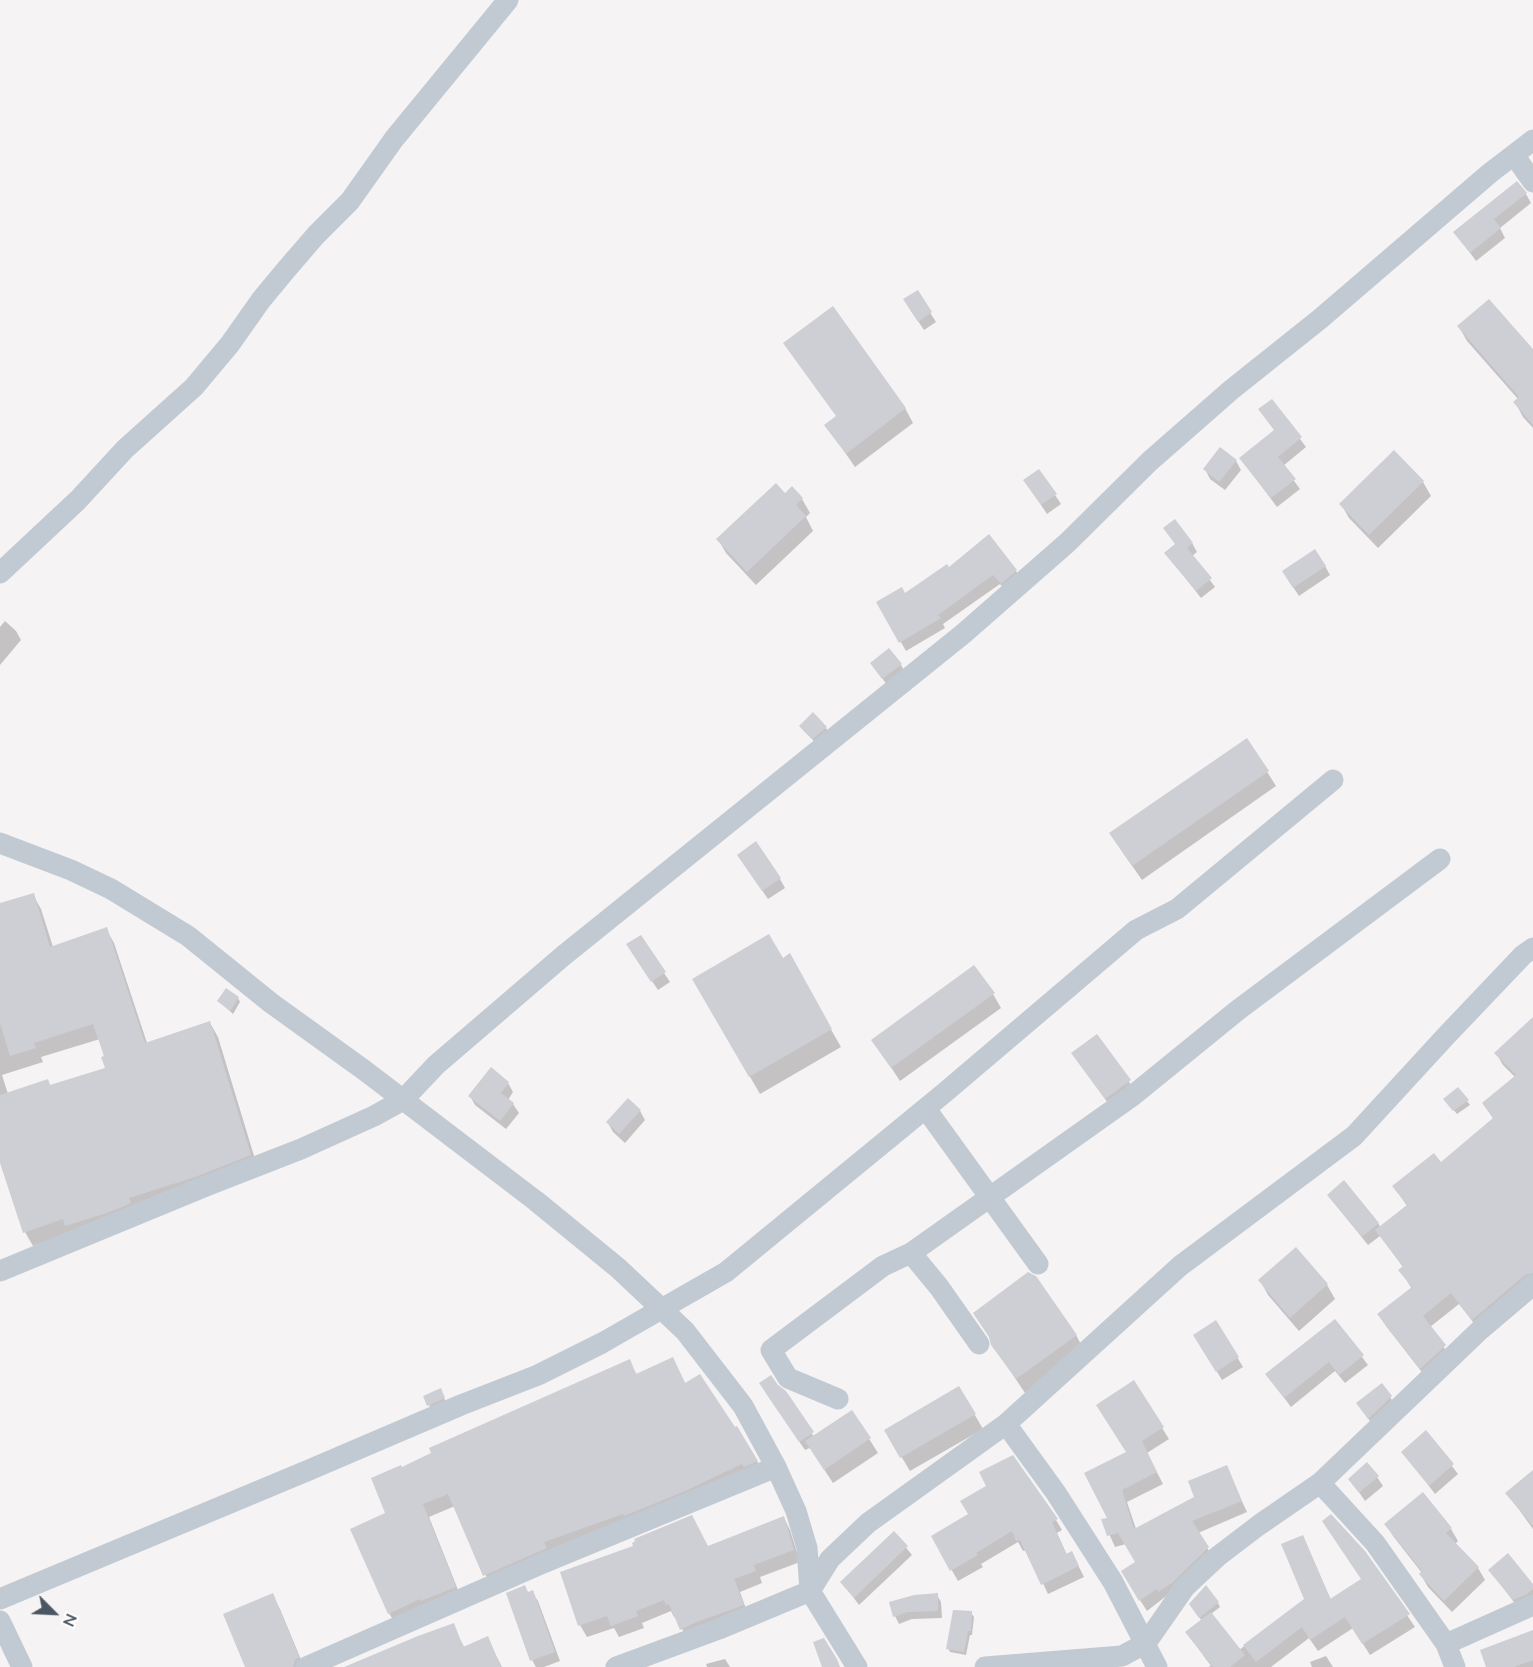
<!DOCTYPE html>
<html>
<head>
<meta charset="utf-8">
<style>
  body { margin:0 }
  #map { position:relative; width:1533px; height:1667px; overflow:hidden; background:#f5f3f3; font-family:Mulish,sans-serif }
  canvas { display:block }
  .north { position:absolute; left:24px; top:1583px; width:60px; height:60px; -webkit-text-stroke:4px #fff; paint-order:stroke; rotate:114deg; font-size:16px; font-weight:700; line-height:24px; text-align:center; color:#4a5661 }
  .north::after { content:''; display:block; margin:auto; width:21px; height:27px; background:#4a5661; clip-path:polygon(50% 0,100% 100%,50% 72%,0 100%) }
</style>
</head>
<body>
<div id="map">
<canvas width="1533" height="1667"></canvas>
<div class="north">N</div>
</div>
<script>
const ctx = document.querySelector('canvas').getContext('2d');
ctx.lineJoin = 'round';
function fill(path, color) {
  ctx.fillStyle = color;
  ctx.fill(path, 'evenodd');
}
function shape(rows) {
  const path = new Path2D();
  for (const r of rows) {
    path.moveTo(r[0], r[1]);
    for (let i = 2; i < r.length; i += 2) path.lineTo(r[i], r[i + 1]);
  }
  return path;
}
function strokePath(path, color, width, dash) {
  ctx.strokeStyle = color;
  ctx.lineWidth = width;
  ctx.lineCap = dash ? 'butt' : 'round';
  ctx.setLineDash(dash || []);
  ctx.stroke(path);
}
const shadow = shape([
  [1526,194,1531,203,1500,228,1505,238,1476,261,1455,232],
  [917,292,936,322,924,330,910,309],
  [1459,327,1533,352,1533,428,1523,417,1515,402,1518,399,1467,341],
  [1272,401,1306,447,1283,466,1300,489,1277,507,1241,459,1275,431],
  [905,408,913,423,855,467,826,425],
  [1394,452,1423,482,1431,496,1378,548,1349,518,1341,504],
  [1236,461,1241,470,1225,490,1210,479,1205,469],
  [785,495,802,499,810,513,806,517,813,531,756,585,726,553,718,539],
  [1055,495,1061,504,1047,514,1035,496],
  [1165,529,1192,543,1197,552,1192,556,1215,587,1201,598,1166,553,1176,545],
  [1325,566,1330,575,1299,596,1289,581],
  [949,569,1016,571,1021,580,1007,592,1000,584,943,624,945,628,906,651,878,602,905,595],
  [5,621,16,631,21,640,0,665,0,627],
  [872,663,901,665,906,674,889,688],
  [826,728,828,732,815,742,803,730],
  [1247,740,1276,786,1142,880,1119,847],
  [744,864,780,879,785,888,768,899],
  [33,895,41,909,53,947,106,929,114,943,147,1043,210,1023,218,1037,258,1169,33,1246,25,1232,0,1158,0,910],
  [100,1039,107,1069,51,1087,8,1094,2,1075,43,1062,41,1057],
  [634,954,664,973,670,982,658,990],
  [789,956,841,1047,760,1094,694,980,783,960],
  [993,994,1001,1008,900,1081,873,1040],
  [238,998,240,1002,233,1014,219,1001],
  [1533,1030,1533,1286,1480,1331,1459,1304,1430,1327,1451,1358,1428,1380,1386,1326,1379,1315,1412,1289,1400,1270,1403,1267,1380,1236,1368,1245,1335,1204,1378,1223,1381,1228,1407,1206,1394,1186,1440,1164,1494,1120,1484,1104,1516,1078,1503,1065,1496,1053],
  [1097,1036,1138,1095,1115,1113,1073,1054],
  [508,1083,513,1092,508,1100,513,1104,519,1113,506,1129,475,1105,470,1096],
  [1467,1101,1470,1105,1457,1114,1448,1103],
  [640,1111,645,1120,625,1143,613,1132,608,1123],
  [1296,1249,1327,1285,1335,1299,1299,1331,1268,1295,1260,1280],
  [1335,1321,1368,1365,1345,1383,1335,1371,1291,1407,1267,1375],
  [1216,1322,1243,1367,1222,1380,1195,1336],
  [1076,1335,1084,1350,1025,1393,993,1345],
  [673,1359,686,1385,757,1461,764,1473,491,1587,455,1506,429,1517,462,1600,396,1625,389,1613,387,1513,402,1469,629,1361,637,1375],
  [1134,1383,1169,1439,1147,1453,1163,1484,1127,1502,1136,1529,1196,1497,1226,1467,1247,1512,1198,1533,1214,1559,1147,1611,1138,1597,1137,1563,1126,1544,1115,1547,1103,1520,1109,1519,1127,1453],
  [1382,1385,1396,1406,1374,1427,1358,1404],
  [776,1386,785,1392,814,1437,852,1412,878,1453,833,1483,810,1448,805,1450,766,1393],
  [959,1388,983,1429,910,1471,886,1431],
  [440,1390,446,1402,431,1409,429,1405],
  [1426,1432,1458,1474,1435,1494,1403,1452],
  [1012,1457,1056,1520,1062,1530,1057,1533,1067,1555,1077,1563,1084,1577,1048,1594,1027,1550,1023,1551,1018,1542,981,1564,983,1567,958,1581,933,1537,967,1516,987,1487],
  [1533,1471,1533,1529,1507,1493],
  [1377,1477,1383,1486,1365,1501,1350,1479],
  [784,1518,790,1530,800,1562,760,1577,762,1583,740,1592,749,1617,688,1641,676,1616,674,1617,671,1611,642,1623,644,1628,619,1637,614,1628,587,1637,580,1625,708,1548],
  [1386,1524,1451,1529,1458,1541,1455,1544,1478,1568,1485,1580,1452,1612,1428,1587,1421,1575,1422,1573,1393,1536],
  [894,1533,912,1555,859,1605,842,1582],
  [1303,1536,1331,1600,1362,1580,1364,1552,1415,1627,1370,1655,1353,1628,1318,1651,1309,1638,1271,1667,1208,1667,1211,1666,1187,1633,1202,1621,1193,1609,1218,1603,1220,1607,1211,1614,1239,1650,1306,1600],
  [1490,1570,1533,1587,1533,1602,1519,1609],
  [532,1592,538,1601,560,1661,544,1667,536,1667,532,1660],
  [272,1595,280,1609,304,1667,246,1667],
  [937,1595,941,1602,942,1618,912,1619,899,1624,895,1616],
  [971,1613,974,1617,972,1635,970,1635,966,1655,950,1652,948,1648],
  [453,1625,464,1647,487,1638,502,1667,345,1667],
  [1533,1632,1533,1667,1488,1667],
  [1326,1656,1333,1667,1312,1667,1310,1662],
  [725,1659,730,1667,707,1667,706,1664]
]);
const building = shape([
  [1517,181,1527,193,1494,219,1501,228,1470,253,1453,232],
  [918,290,932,312,918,322,903,299],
  [1489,299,1533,349,1533,425,1513,402,1519,397,1457,326],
  [833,306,906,408,846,454,824,425,836,416,783,343],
  [1272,399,1302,437,1278,457,1296,479,1271,498,1239,458,1274,430,1258,409],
  [1220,447,1237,460,1219,482,1203,469],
  [1394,450,1424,481,1369,535,1339,504],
  [1039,469,1057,494,1041,505,1023,480],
  [776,483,785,493,792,486,803,498,796,505,806,516,747,572,716,539],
  [1175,519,1193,543,1187,548,1212,578,1196,591,1164,553,1175,544,1163,528],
  [989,534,1017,570,1001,584,993,575,938,615,941,618,899,643,876,602,902,587,905,593,947,564,949,567],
  [1315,549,1326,566,1293,588,1282,571],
  [889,648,902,664,882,679,870,663],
  [813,712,827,727,812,739,799,726],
  [1247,738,1269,771,1132,866,1109,833],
  [756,841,781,878,762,891,737,855],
  [34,893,50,947,107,927,145,1043,210,1021,251,1155,195,1177,129,1198,131,1203,107,1213,65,1226,63,1219,23,1233,0,1163,0,1095,48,1079,50,1085,105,1068,101,1057,104,1056,93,1024,34,1043,36,1048,10,1056,0,1023,0,903],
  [769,934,783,958,790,953,832,1029,749,1077,692,979],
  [641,935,666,972,651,982,626,944],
  [974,965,995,993,891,1068,871,1040],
  [226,988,239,997,230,1011,217,1001],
  [1533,1017,1533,1273,1525,1275,1472,1320,1451,1293,1423,1316,1446,1345,1420,1369,1377,1314,1412,1287,1398,1270,1403,1266,1375,1230,1407,1205,1392,1186,1434,1153,1441,1162,1493,1118,1482,1103,1516,1075,1494,1053],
  [1097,1034,1131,1080,1105,1099,1071,1053],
  [491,1067,509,1082,501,1093,514,1103,500,1121,468,1096],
  [1458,1087,1469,1100,1453,1111,1443,1099],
  [628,1098,641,1110,619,1134,606,1122],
  [1344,1180,1379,1223,1362,1237,1327,1195],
  [1296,1247,1328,1284,1290,1318,1258,1280],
  [1028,1272,1036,1276,1077,1335,1016,1379,991,1345,989,1337,973,1313],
  [1335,1319,1364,1355,1339,1375,1329,1362,1284,1398,1265,1374],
  [1216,1320,1239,1357,1216,1372,1193,1335],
  [673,1357,685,1383,700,1374,735,1427,737,1426,758,1461,744,1467,742,1464,685,1491,624,1516,623,1514,544,1542,547,1548,483,1576,448,1494,423,1504,456,1587,421,1601,420,1599,388,1614,350,1529,385,1513,371,1478,401,1465,402,1467,431,1453,429,1448,630,1359,636,1374],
  [771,1375,778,1385,786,1391,814,1432,799,1442,759,1383],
  [1134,1380,1164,1427,1142,1441,1157,1472,1122,1490,1134,1529,1194,1497,1188,1481,1227,1465,1242,1501,1192,1521,1209,1547,1172,1583,1158,1592,1157,1589,1139,1601,1121,1571,1135,1562,1118,1533,1107,1536,1101,1519,1107,1518,1084,1473,1126,1452,1096,1405],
  [1382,1383,1392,1396,1368,1419,1356,1403],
  [959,1386,976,1414,900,1458,884,1430],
  [441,1388,445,1398,427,1406,423,1396],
  [852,1410,871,1438,824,1470,805,1441],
  [1426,1430,1454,1464,1429,1486,1401,1452],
  [1013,1455,1058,1519,1052,1522,1066,1554,1072,1551,1079,1566,1041,1585,1020,1540,1016,1541,1012,1531,976,1553,978,1555,950,1571,931,1536,968,1514,960,1501,986,1486,979,1472],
  [1367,1462,1379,1476,1359,1493,1348,1479],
  [1533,1470,1533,1526,1505,1493],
  [1423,1492,1452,1528,1446,1533,1479,1567,1444,1601,1419,1574,1422,1571,1384,1524],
  [1331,1514,1365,1551,1410,1614,1362,1644,1345,1617,1310,1640,1302,1627,1256,1662,1243,1645,1304,1599,1281,1544,1303,1535,1330,1599,1361,1579,1322,1521],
  [692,1515,708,1546,784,1516,794,1550,754,1565,756,1571,734,1579,744,1605,694,1623,680,1630,669,1604,666,1605,664,1600,636,1611,638,1616,611,1626,607,1616,578,1626,560,1572,633,1546,632,1543,635,1541,634,1539],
  [894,1531,908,1546,854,1598,840,1582],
  [1508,1553,1533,1584,1533,1589,1527,1594,1513,1600,1488,1570],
  [525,1585,528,1592,533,1590,555,1652,530,1661,506,1593],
  [1206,1585,1219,1602,1199,1618,1189,1604],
  [273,1593,299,1657,295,1660,293,1667,245,1667,223,1614],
  [938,1593,938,1611,908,1612,893,1617,889,1602,914,1595],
  [953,1610,972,1611,971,1631,968,1631,964,1652,946,1649],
  [1211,1612,1245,1655,1230,1667,1213,1667,1185,1632],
  [454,1623,463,1647,488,1636,501,1667,344,1667,418,1636],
  [1533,1630,1533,1660,1514,1667,1486,1667,1480,1650],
  [824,1638,837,1659,840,1667,822,1667,813,1642]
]);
const minor = shape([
  [1514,155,1533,182],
  [0,573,78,500,125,449,194,387,230,344,261,300,285,271,316,235,350,201,394,139,508,0],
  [0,843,71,870,111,889,188,936,271,1003,364,1070,536,1201,618,1268,685,1331,743,1406,776,1467,796,1511,807,1548,810,1591,857,1667],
  [926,1109,1038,1264],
  [911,1253,939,1287,979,1344],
  [0,1271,206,1186,301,1149,374,1116,403,1100,436,1065,563,956,963,634,1067,543,1150,461,1231,390,1320,319,1490,173,1533,140],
  [838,1399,788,1378,771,1350,883,1266,911,1253,1131,1097,1238,1010,1440,859],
  [1006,1424,1056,1493,1113,1582,1157,1667],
  [1320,1483,1375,1543,1446,1644,1455,1667],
  [0,1599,309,1470,461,1405,538,1375,602,1343,726,1272,943,1094,1136,930,1177,909,1333,780],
  [0,1621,22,1667],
  [1446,1644,1533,1605],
  [306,1667,541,1564,776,1467],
  [616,1667,719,1629,810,1591,830,1559,868,1523,1006,1424,1180,1266,1354,1136,1445,1037,1523,955,1533,948],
  [985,1667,1122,1656,1146,1643,1185,1587,1217,1557,1259,1525,1320,1483,1480,1330,1533,1285]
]);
fill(shadow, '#0003');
fill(building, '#cdcfd5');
strokePath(minor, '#c1cad2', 21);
</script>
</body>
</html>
